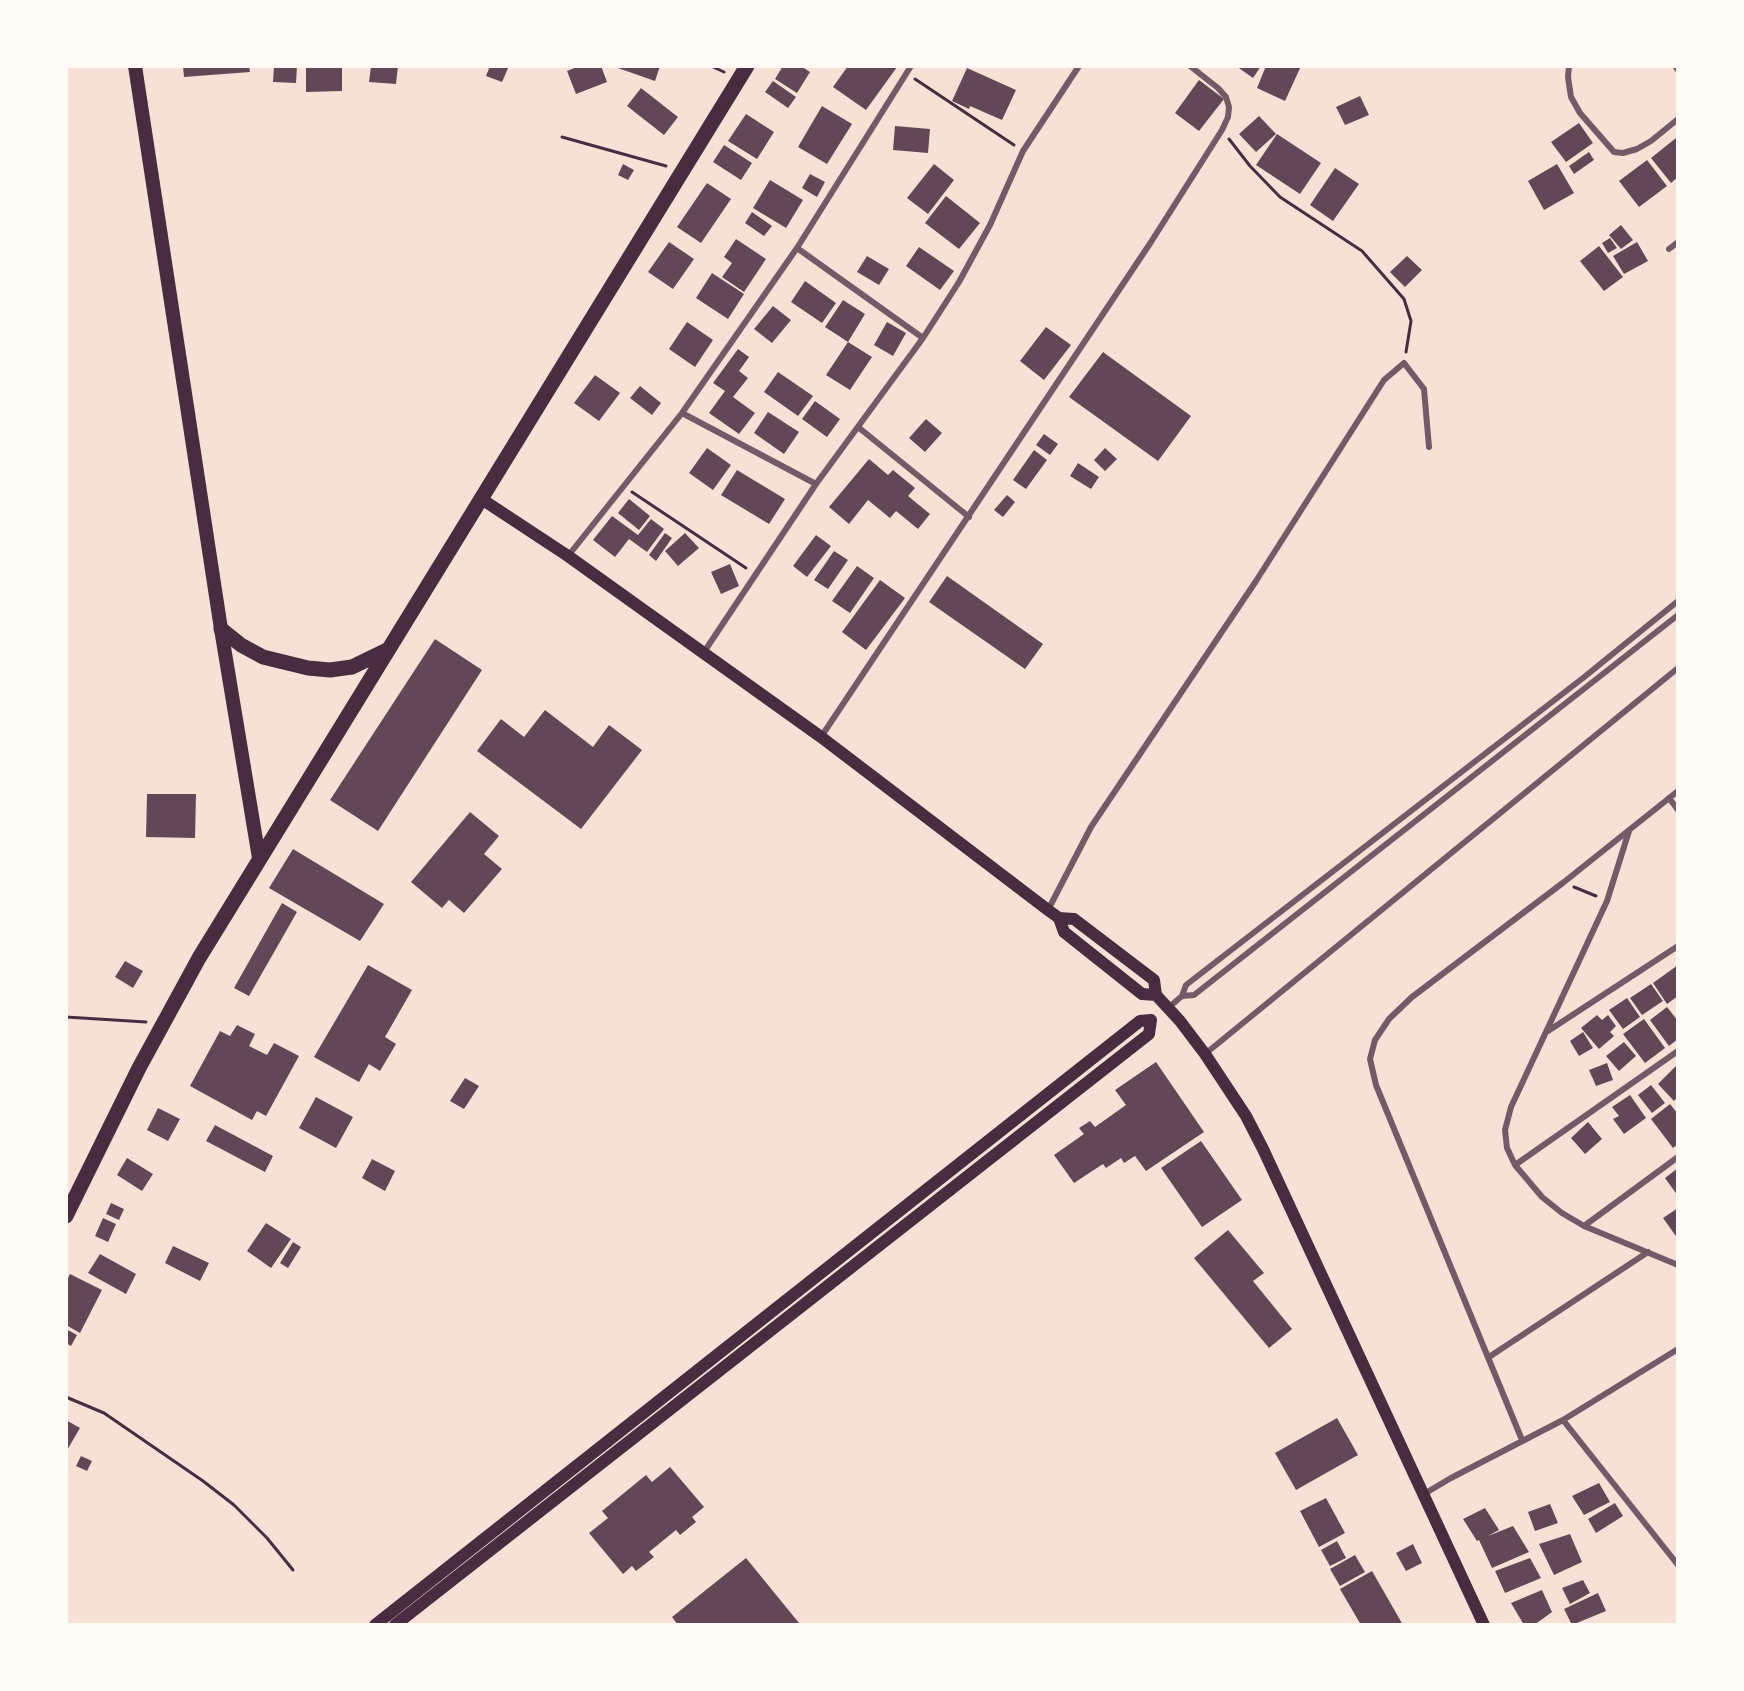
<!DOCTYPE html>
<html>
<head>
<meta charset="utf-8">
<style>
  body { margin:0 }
  #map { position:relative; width:1744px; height:1691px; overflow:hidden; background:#f7e1d7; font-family:"Playfair Display",serif }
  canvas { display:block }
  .frame { position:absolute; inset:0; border:68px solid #fffaf5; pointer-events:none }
</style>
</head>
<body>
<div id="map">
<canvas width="1744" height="1691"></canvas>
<div class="frame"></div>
</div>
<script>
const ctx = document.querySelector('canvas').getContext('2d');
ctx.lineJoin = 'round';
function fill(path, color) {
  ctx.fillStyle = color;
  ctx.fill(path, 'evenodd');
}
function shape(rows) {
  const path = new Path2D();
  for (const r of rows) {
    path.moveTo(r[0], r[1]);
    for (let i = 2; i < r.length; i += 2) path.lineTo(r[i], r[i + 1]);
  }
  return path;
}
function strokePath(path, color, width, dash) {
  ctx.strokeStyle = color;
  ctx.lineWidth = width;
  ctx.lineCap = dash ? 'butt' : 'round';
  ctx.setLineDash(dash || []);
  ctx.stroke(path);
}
const building = shape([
  [183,66,249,66,250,72,184,77],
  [274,66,297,66,296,83,273,82],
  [306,66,342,66,342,91,306,92],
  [371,66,398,66,396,84,369,82],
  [490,66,509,66,502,82,486,76],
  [579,66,601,66,607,82,576,94,567,71],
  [612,66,660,66,655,81],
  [783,66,801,66,810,72,797,93,775,79],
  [848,66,895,66,897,67,866,110,833,87],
  [1236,66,1261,66,1253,78],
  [1266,66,1301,66,1285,101,1257,88],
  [967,68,1016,90,1002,120,970,106,969,109,952,101],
  [1199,80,1224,99,1199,131,1175,113],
  [773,81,796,97,788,108,765,92],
  [641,88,678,117,664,135,627,106],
  [1360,96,1369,115,1345,125,1336,107],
  [822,106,852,124,827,164,798,147],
  [746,114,774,132,757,159,728,141],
  [1259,116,1276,134,1256,152,1239,134],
  [1579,123,1593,143,1566,162,1551,142],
  [895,126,930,129,928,153,893,150],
  [1277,134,1321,163,1300,194,1256,165],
  [1676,138,1678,142,1678,177,1671,183,1651,158],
  [724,145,752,163,741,180,713,162],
  [1589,152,1594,160,1574,174,1569,166],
  [1647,160,1667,186,1639,207,1619,181],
  [623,164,634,170,628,180,618,175],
  [934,164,954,180,928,214,907,198],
  [1557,164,1574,193,1544,210,1528,181],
  [1335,168,1359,184,1333,221,1310,205],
  [810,174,825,182,817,197,802,188],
  [770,180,803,200,786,228,753,208],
  [707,183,731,199,701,243,677,227],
  [946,196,980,223,959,249,925,223],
  [752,212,772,226,764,236,745,223],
  [1621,225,1633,240,1621,249,1609,235],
  [1610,238,1617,248,1608,253,1602,243],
  [736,239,766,259,744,292,722,277,732,263,724,257],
  [669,242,694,259,673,289,648,272],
  [1637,242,1648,261,1624,274,1613,256],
  [1599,246,1623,277,1604,291,1580,261],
  [919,247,954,271,940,290,906,266],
  [867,256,889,269,879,285,857,272],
  [1407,256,1422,270,1405,287,1390,272],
  [712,273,744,294,728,319,696,298],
  [805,281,836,303,822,323,791,302],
  [843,300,865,314,848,342,825,327],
  [773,306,791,320,772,343,754,329],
  [687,322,713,340,695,367,669,349],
  [887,322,906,333,893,356,874,345],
  [1046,327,1071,345,1044,380,1020,361],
  [848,342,872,357,850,390,826,375],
  [738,349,749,357,739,371,748,378,733,397,755,413,739,434,709,413,725,391,713,383],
  [1103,352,1191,416,1158,461,1069,397],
  [778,372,813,396,798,416,764,392],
  [595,375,620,393,599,421,574,403],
  [640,386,661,403,652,415,630,398],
  [815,401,840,419,827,437,802,419],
  [768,412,799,432,784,454,754,433],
  [926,419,942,433,925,452,909,438],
  [1044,434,1058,444,1050,455,1036,445],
  [707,448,731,465,713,490,689,473],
  [1105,448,1117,459,1105,471,1094,460],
  [1034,450,1047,460,1026,489,1013,480],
  [869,459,888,475,893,470,915,488,908,496,930,514,918,529,896,511,890,518,868,500,849,524,829,507],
  [1078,463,1099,477,1091,489,1070,476],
  [737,470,785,499,769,524,721,495],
  [1007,495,1015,502,1003,517,994,510],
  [629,499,650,516,639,530,618,513],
  [612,516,638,535,651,519,664,529,647,552,629,539,615,557,593,540],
  [665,533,672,538,656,561,649,555],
  [685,533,699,548,678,566,665,551],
  [816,535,831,546,807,577,793,566],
  [834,551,848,560,828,589,814,580],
  [730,564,739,586,721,594,711,572],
  [857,566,874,578,850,613,832,601],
  [947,576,1043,644,1025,669,929,602],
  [880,580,905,598,866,650,842,632],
  [435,639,482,670,378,831,330,800],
  [545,710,593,747,609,725,642,750,581,829,477,751,501,719,524,737],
  [147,794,196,794,195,838,146,837],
  [470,812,499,836,484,854,502,869,464,913,449,900,442,908,411,882],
  [293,849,384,904,360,941,269,888],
  [282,903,297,912,249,996,234,988],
  [125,961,143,971,133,988,115,977],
  [368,965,412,990,385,1037,396,1044,380,1071,369,1064,359,1082,314,1057],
  [1678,965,1678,996,1667,1004,1653,983],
  [1651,984,1663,1001,1642,1015,1630,998],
  [1627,998,1640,1017,1623,1029,1609,1010],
  [1667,1007,1678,1021,1678,1039,1669,1046,1650,1020],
  [1597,1015,1602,1020,1608,1015,1616,1026,1610,1032,1614,1036,1599,1049,1581,1028],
  [1644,1019,1665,1048,1645,1063,1623,1034],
  [237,1025,255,1034,249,1046,267,1055,274,1043,299,1056,266,1116,257,1111,252,1120,190,1086,220,1031,230,1036],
  [1583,1032,1593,1048,1579,1056,1570,1041],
  [1624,1042,1636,1056,1619,1071,1606,1056],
  [1156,1062,1204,1132,1146,1171,1135,1156,1124,1163,1121,1158,1106,1168,1103,1164,1074,1183,1054,1155,1084,1134,1079,1128,1090,1121,1095,1127,1126,1105,1115,1090],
  [1607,1063,1613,1080,1596,1086,1589,1070],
  [1677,1065,1678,1096,1674,1101,1658,1084],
  [465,1078,479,1086,464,1109,450,1101],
  [1651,1085,1665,1103,1652,1113,1638,1095],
  [1630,1095,1646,1118,1624,1134,1613,1119,1619,1116,1612,1107],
  [316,1097,353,1117,336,1148,299,1128],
  [1670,1104,1678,1114,1678,1144,1673,1148,1651,1119],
  [158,1108,180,1119,168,1141,147,1130],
  [1588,1122,1602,1139,1585,1154,1571,1138],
  [215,1125,273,1156,265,1172,206,1141],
  [1201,1141,1242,1200,1202,1227,1161,1168],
  [127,1158,153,1174,142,1191,117,1175],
  [372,1159,395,1171,385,1191,362,1178],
  [1678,1168,1678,1196,1665,1178],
  [111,1203,124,1209,119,1220,106,1214],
  [1678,1208,1678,1239,1663,1218],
  [103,1218,116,1224,108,1242,95,1236],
  [266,1223,291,1239,271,1268,247,1251],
  [1228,1230,1264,1273,1253,1281,1292,1329,1269,1348,1194,1258],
  [293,1242,301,1247,288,1268,280,1263],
  [173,1246,209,1263,200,1281,165,1263],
  [100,1254,136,1274,126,1294,88,1273],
  [70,1274,102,1290,80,1333,66,1325,66,1282],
  [66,1329,77,1335,71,1346,66,1343],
  [1337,1418,1358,1455,1296,1490,1275,1453],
  [66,1420,80,1428,66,1452],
  [81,1456,92,1461,87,1471,76,1466],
  [670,1467,704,1507,692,1517,696,1522,680,1535,676,1530,649,1552,654,1557,636,1571,632,1566,623,1574,589,1533,608,1518,602,1511,646,1475,652,1482],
  [1599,1483,1610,1502,1584,1515,1572,1496],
  [1326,1498,1345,1533,1319,1547,1300,1511],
  [1615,1503,1623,1516,1596,1533,1588,1519],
  [1550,1504,1558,1523,1535,1531,1528,1512],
  [1485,1508,1499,1530,1488,1536,1513,1526,1529,1552,1492,1568,1479,1540,1477,1541,1463,1519],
  [1570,1534,1582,1562,1554,1575,1539,1544],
  [1337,1541,1346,1558,1330,1566,1321,1550],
  [1413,1544,1422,1563,1406,1571,1396,1553],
  [1355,1555,1365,1572,1340,1586,1330,1569],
  [746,1558,799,1623,796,1625,678,1625,672,1617],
  [1530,1558,1541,1578,1505,1593,1495,1571],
  [1372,1571,1403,1625,1361,1625,1340,1589],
  [1583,1580,1590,1593,1570,1604,1562,1588],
  [1542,1590,1552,1612,1534,1625,1524,1625,1511,1603],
  [1598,1593,1606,1611,1572,1625,1564,1609]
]);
const path = shape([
  [711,66,724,72],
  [915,79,1014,145],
  [562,137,666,166],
  [1229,139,1250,166,1280,197,1362,251,1404,299,1411,321,1406,352],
  [632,492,746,568],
  [1574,887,1596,896],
  [66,1017,146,1022],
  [66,1397,104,1413,203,1481,234,1505,267,1538,293,1570]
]);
const minor = shape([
  [1569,66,1568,77,1571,97,1580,113,1614,152,1623,153,1637,149,1651,141,1678,119],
  [1675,66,1678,70],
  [797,248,923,338],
  [1669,249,1678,242],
  [682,413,816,484],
  [858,427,969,517],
  [568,556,682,413,797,248,911,66],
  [704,652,816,484,923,338,959,282,990,225,1023,151,1079,66],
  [821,737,1151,242,1222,130,1228,117,1229,107,1226,97,1218,88,1190,66],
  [1669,798,1678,810],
  [1629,831,1607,901,1511,1107,1505,1130,1507,1148,1515,1165,1542,1197,1562,1213,1584,1226,1678,1265],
  [1048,910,1091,827,1256,581,1384,380,1404,363,1424,389,1429,447],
  [1182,996,1194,995,1678,615],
  [1168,1008,1182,996,1186,985,1583,678,1678,601],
  [1548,1031,1678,946],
  [1205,1054,1678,668],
  [1515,1165,1678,1051],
  [1584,1226,1678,1157],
  [1489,1357,1648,1252],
  [1563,1420,1678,1565],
  [1522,1440,1376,1085,1370,1059,1375,1040,1389,1019,1412,997,1564,882,1678,791],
  [1424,1494,1451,1478,1563,1420,1678,1349]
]);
const secondary = shape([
  [480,498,568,556,821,737,1048,910,1059,918,1074,919,1154,980,1156,995,1180,1021,1205,1054,1246,1116,1263,1149,1484,1625],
  [1059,918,1064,932,1142,994,1156,995],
  [375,1625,1140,1021,1151,1020],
  [395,1625,1149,1034,1151,1020]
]);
const primary = shape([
  [135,66,221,629,259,858]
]);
const trunk = shape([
  [221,629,241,645,263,657,308,668,330,670,352,667,387,650],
  [66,1216,139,1068,199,958,747,66]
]);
fill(building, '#644757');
strokePath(path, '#4a2c40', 3);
strokePath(minor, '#755966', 6);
strokePath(secondary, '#4a2c40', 12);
strokePath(primary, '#4a2c40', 14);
strokePath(trunk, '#4a2c40', 15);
</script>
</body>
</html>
